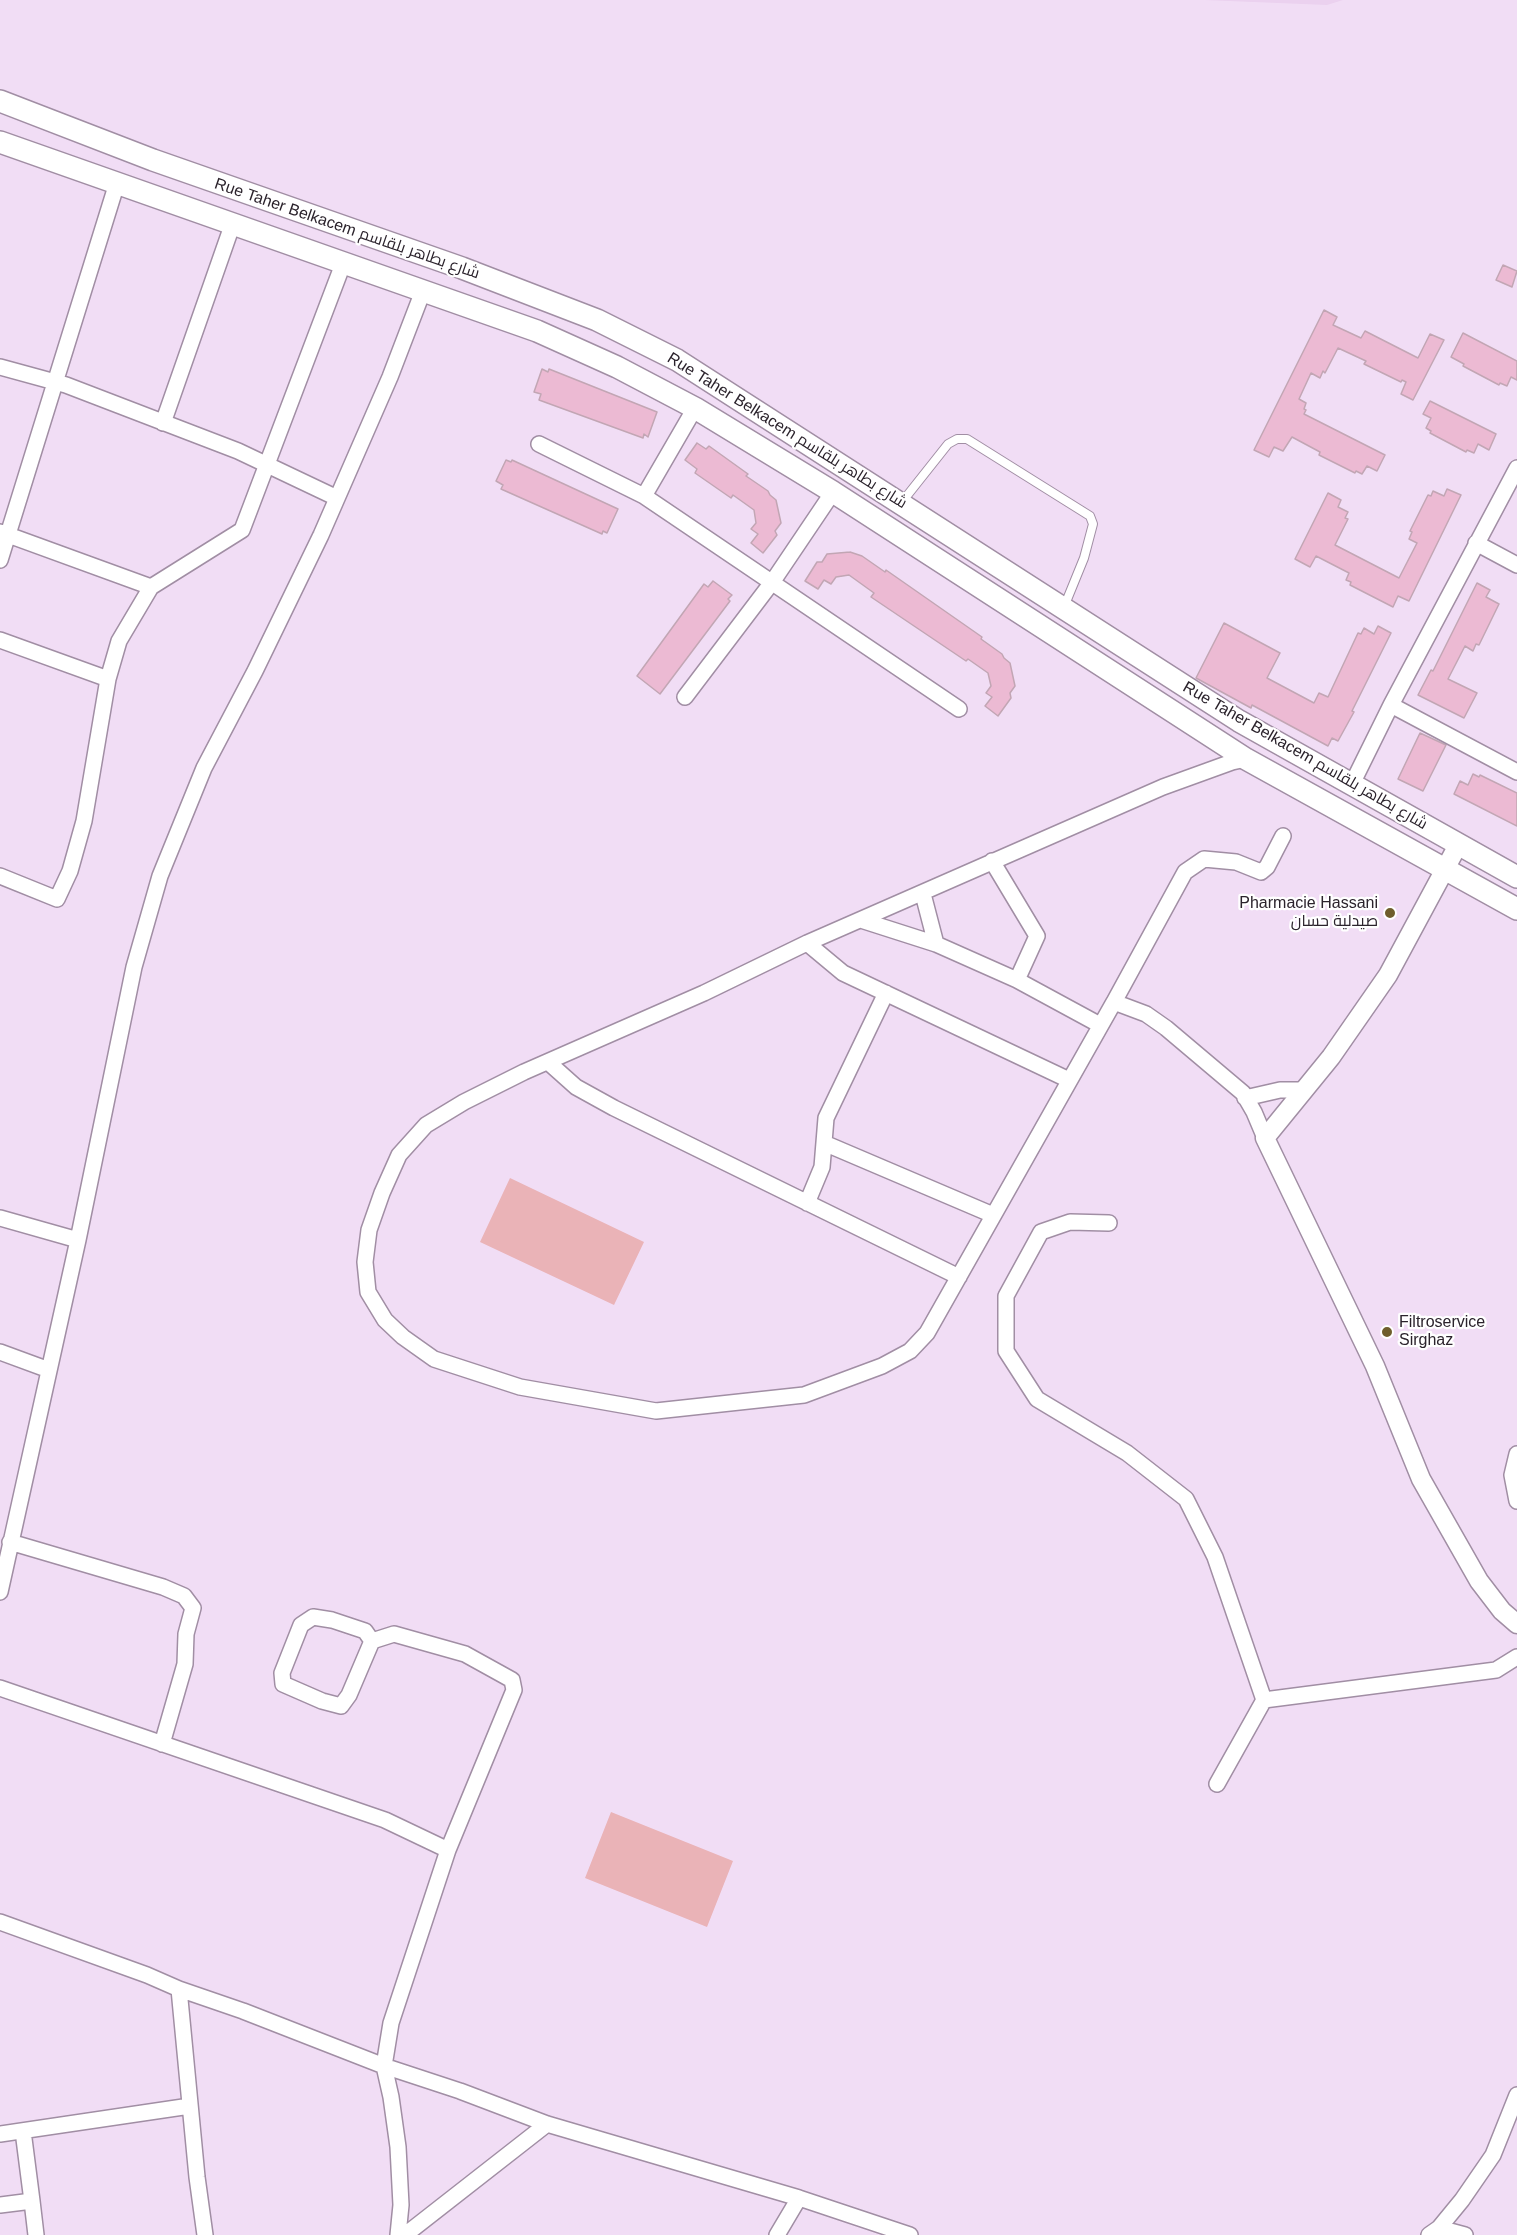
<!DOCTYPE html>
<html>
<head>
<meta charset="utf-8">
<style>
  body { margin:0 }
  canvas { display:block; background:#f1ddf5 }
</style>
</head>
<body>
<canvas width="1517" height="2235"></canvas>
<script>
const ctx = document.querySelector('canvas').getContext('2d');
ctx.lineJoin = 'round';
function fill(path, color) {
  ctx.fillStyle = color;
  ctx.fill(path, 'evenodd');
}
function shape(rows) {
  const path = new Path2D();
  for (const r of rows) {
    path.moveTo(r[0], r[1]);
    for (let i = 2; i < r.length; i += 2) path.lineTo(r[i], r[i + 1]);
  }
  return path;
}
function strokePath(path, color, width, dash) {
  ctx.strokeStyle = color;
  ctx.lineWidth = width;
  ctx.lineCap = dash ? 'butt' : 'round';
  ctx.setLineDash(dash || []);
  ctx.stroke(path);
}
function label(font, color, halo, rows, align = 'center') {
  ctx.font = font + ' Helvetica,Cairo,sans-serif';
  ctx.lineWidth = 4.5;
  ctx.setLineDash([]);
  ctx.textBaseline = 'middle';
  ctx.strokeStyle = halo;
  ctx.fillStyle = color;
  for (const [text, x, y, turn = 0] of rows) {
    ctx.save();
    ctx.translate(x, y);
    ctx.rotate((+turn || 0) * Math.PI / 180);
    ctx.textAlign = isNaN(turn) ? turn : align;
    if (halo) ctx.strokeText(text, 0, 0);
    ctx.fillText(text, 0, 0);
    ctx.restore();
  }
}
const built = shape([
  [1204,0,1343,0,1327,5]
]);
const green = shape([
  [510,1178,644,1242,614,1305,480,1242],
  [611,1812,733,1861,707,1927,585,1878]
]);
const building = shape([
  [1503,265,1517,271,1512,287,1496,280,1503,265],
  [1324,310,1337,317,1333,325,1361,338,1365,331,1418,358,1430,334,1444,340,1413,400,1401,394,1406,382,1402,380,1401,382,1364,364,1366,361,1338,348,1325,373,1323,371,1320,378,1311,373,1299,399,1306,403,1304,409,1306,410,1304,414,1385,455,1377,471,1367,466,1362,474,1356,471,1355,473,1319,455,1320,452,1292,437,1283,451,1274,447,1269,457,1254,450,1324,310],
  [1463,333,1517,361,1517,380,1511,377,1507,386,1500,383,1499,385,1463,366,1464,364,1451,357,1463,333],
  [542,369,548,372,549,369,657,412,648,437,644,434,643,438,539,400,541,394,534,392,542,369],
  [1430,401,1496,434,1489,450,1478,444,1474,453,1467,450,1466,452,1430,433,1431,431,1426,428,1431,418,1423,414,1430,401],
  [697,443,706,449,709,446,748,474,746,476,768,491,770,495,776,500,781,523,775,531,777,535,763,553,751,543,758,534,751,529,756,523,754,510,733,495,731,498,695,473,697,469,685,460,697,443],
  [506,460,511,462,512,460,618,509,607,533,603,531,602,534,501,489,503,485,496,481,506,460],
  [1447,489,1461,495,1409,601,1398,596,1393,607,1350,585,1351,582,1346,580,1349,573,1316,556,1310,567,1295,559,1328,493,1341,500,1338,507,1348,512,1345,518,1348,519,1335,545,1399,578,1417,543,1409,539,1412,532,1410,531,1428,495,1431,496,1433,491,1444,496,1447,489],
  [850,552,862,556,885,572,886,570,982,637,981,639,1002,654,1004,658,1010,663,1015,686,1010,693,1011,698,998,716,985,706,992,697,986,693,991,686,988,673,968,659,966,661,871,597,874,593,849,575,836,577,831,584,824,580,818,589,805,581,817,562,822,562,827,554,850,552],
  [713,581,732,595,728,599,730,601,660,694,637,676,704,584,708,587,713,581],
  [1477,583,1490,590,1486,597,1499,604,1479,645,1476,644,1473,651,1465,646,1448,679,1477,693,1464,718,1418,695,1431,670,1433,671,1477,583],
  [1224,623,1280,653,1267,678,1314,703,1319,693,1328,697,1358,633,1361,634,1364,628,1374,634,1378,626,1391,633,1352,711,1354,712,1338,741,1332,738,1328,746,1252,705,1251,708,1196,678,1224,623],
  [1420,733,1446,745,1423,791,1398,779,1420,733],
  [1473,774,1479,777,1480,775,1517,793,1517,826,1454,794,1460,781,1468,785,1473,774]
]);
const service = shape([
  [902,502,948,444,957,439,967,439,1090,516,1093,524,1084,558,1064,607]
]);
const minor = shape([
  [0,367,66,385,238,451,337,498],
  [163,423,233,223],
  [539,444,644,496,959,709],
  [644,496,695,408],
  [0,532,151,587],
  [1476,543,1517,565],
  [0,560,117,183],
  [0,640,108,679,119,641,151,587,242,530,343,264],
  [685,697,773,581,833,492],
  [1391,705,1517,772],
  [1246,759,1232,762,1163,787,807,943,704,993,524,1072,464,1102,426,1125,399,1155,382,1193,369,1230,365,1262,368,1292,385,1320,403,1337,434,1359,520,1387,656,1411,804,1395,882,1366,910,1351,927,1333,1114,1002,1146,1014,1166,1028,1243,1093,1254,1112,1265,1138],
  [1352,784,1391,705,1517,468],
  [992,861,1037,936,1017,980],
  [0,876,57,899,70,871,84,821,108,679],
  [861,920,936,944,923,894],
  [807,943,843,973,1069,1080],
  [936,944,1017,980,1100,1025],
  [1114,1002,1185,872,1204,859,1236,862,1261,872,1267,867,1283,836],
  [548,1062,576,1087,614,1108,959,1277],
  [1245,1098,1280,1090,1303,1090],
  [824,1143,993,1215],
  [807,1203,822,1167,826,1118,886,993],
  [0,1218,78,1240],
  [1109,1223,1070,1222,1041,1232,1006,1296,1006,1351,1037,1399,1127,1453,1186,1499,1215,1557,1264,1700],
  [0,1352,49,1370],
  [1517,1454,1512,1475,1517,1501],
  [10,1542,163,1587,184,1596,193,1608,186,1634,185,1664,162,1744],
  [0,1592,78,1240,134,967,160,876,204,768,255,671,321,535,390,377,423,291],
  [372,1641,365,1631,332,1620,313,1617,301,1625,282,1673,283,1684,322,1701,341,1706,349,1695,372,1641,394,1634,465,1654,512,1680,514,1690,448,1850,391,2023,384,2066,391,2097,398,2147,401,2205,398,2235],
  [0,1688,385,1820,448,1850],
  [1217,1784,1264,1700,1496,1670,1517,1657],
  [0,1922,147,1975,179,1989,243,2011,384,2066,460,2091,547,2124,799,2198,910,2235],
  [179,1989,197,2177,205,2235],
  [23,2131,32,2201],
  [0,2134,190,2106],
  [0,2205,32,2201,36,2235],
  [1439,2228,1465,2235],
  [405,2235,547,2124],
  [777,2235,799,2198],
  [1429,2235,1439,2228,1462,2200,1493,2155,1517,2095]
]);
const tertiary = shape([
  [1458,845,1388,975,1331,1057,1265,1138,1375,1366,1421,1479,1479,1581,1502,1611,1517,1624]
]);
const secondary = shape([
  [0,101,153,160,462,268,597,320,677,360,1239,721,1517,877],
  [0,142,537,331,617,367,695,408,833,492,1246,759,1517,909]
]);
const markers = [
  [1390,913,6,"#6f5e2c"],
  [1387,1332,6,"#6f5e2c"]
];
const streetNames = [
  ["Rue Taher Belkacem شارع بطاهر بلقاسم",347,229,19],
  ["Rue Taher Belkacem شارع بطاهر بلقاسم",787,431,32],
  ["Rue Taher Belkacem شارع بطاهر بلقاسم",1305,756,30]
];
const poiNames = [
  ["Pharmacie Hassani",1378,904],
  ["صيدلية حسان",1378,922],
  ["Filtroservice",1399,1323,"left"],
  ["Sirghaz",1399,1341,"left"]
];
fill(built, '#ebd1ef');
fill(green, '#eab3b7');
fill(building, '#ecbad3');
strokePath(building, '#c2a6b4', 1.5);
strokePath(service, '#a18ea4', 10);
strokePath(minor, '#a18ea4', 18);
strokePath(tertiary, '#a18ea4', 21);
strokePath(secondary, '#a18ea4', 24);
strokePath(service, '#fff', 8);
strokePath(minor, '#fff', 15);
strokePath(tertiary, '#fff', 18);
strokePath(secondary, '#fff', 21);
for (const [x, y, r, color] of markers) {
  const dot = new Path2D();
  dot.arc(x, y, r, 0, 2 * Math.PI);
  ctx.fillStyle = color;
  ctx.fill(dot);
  strokePath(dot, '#fff', 2);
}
label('16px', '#2b232c', '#fff', streetNames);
label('16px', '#2b232c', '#fff', poiNames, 'right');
</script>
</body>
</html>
